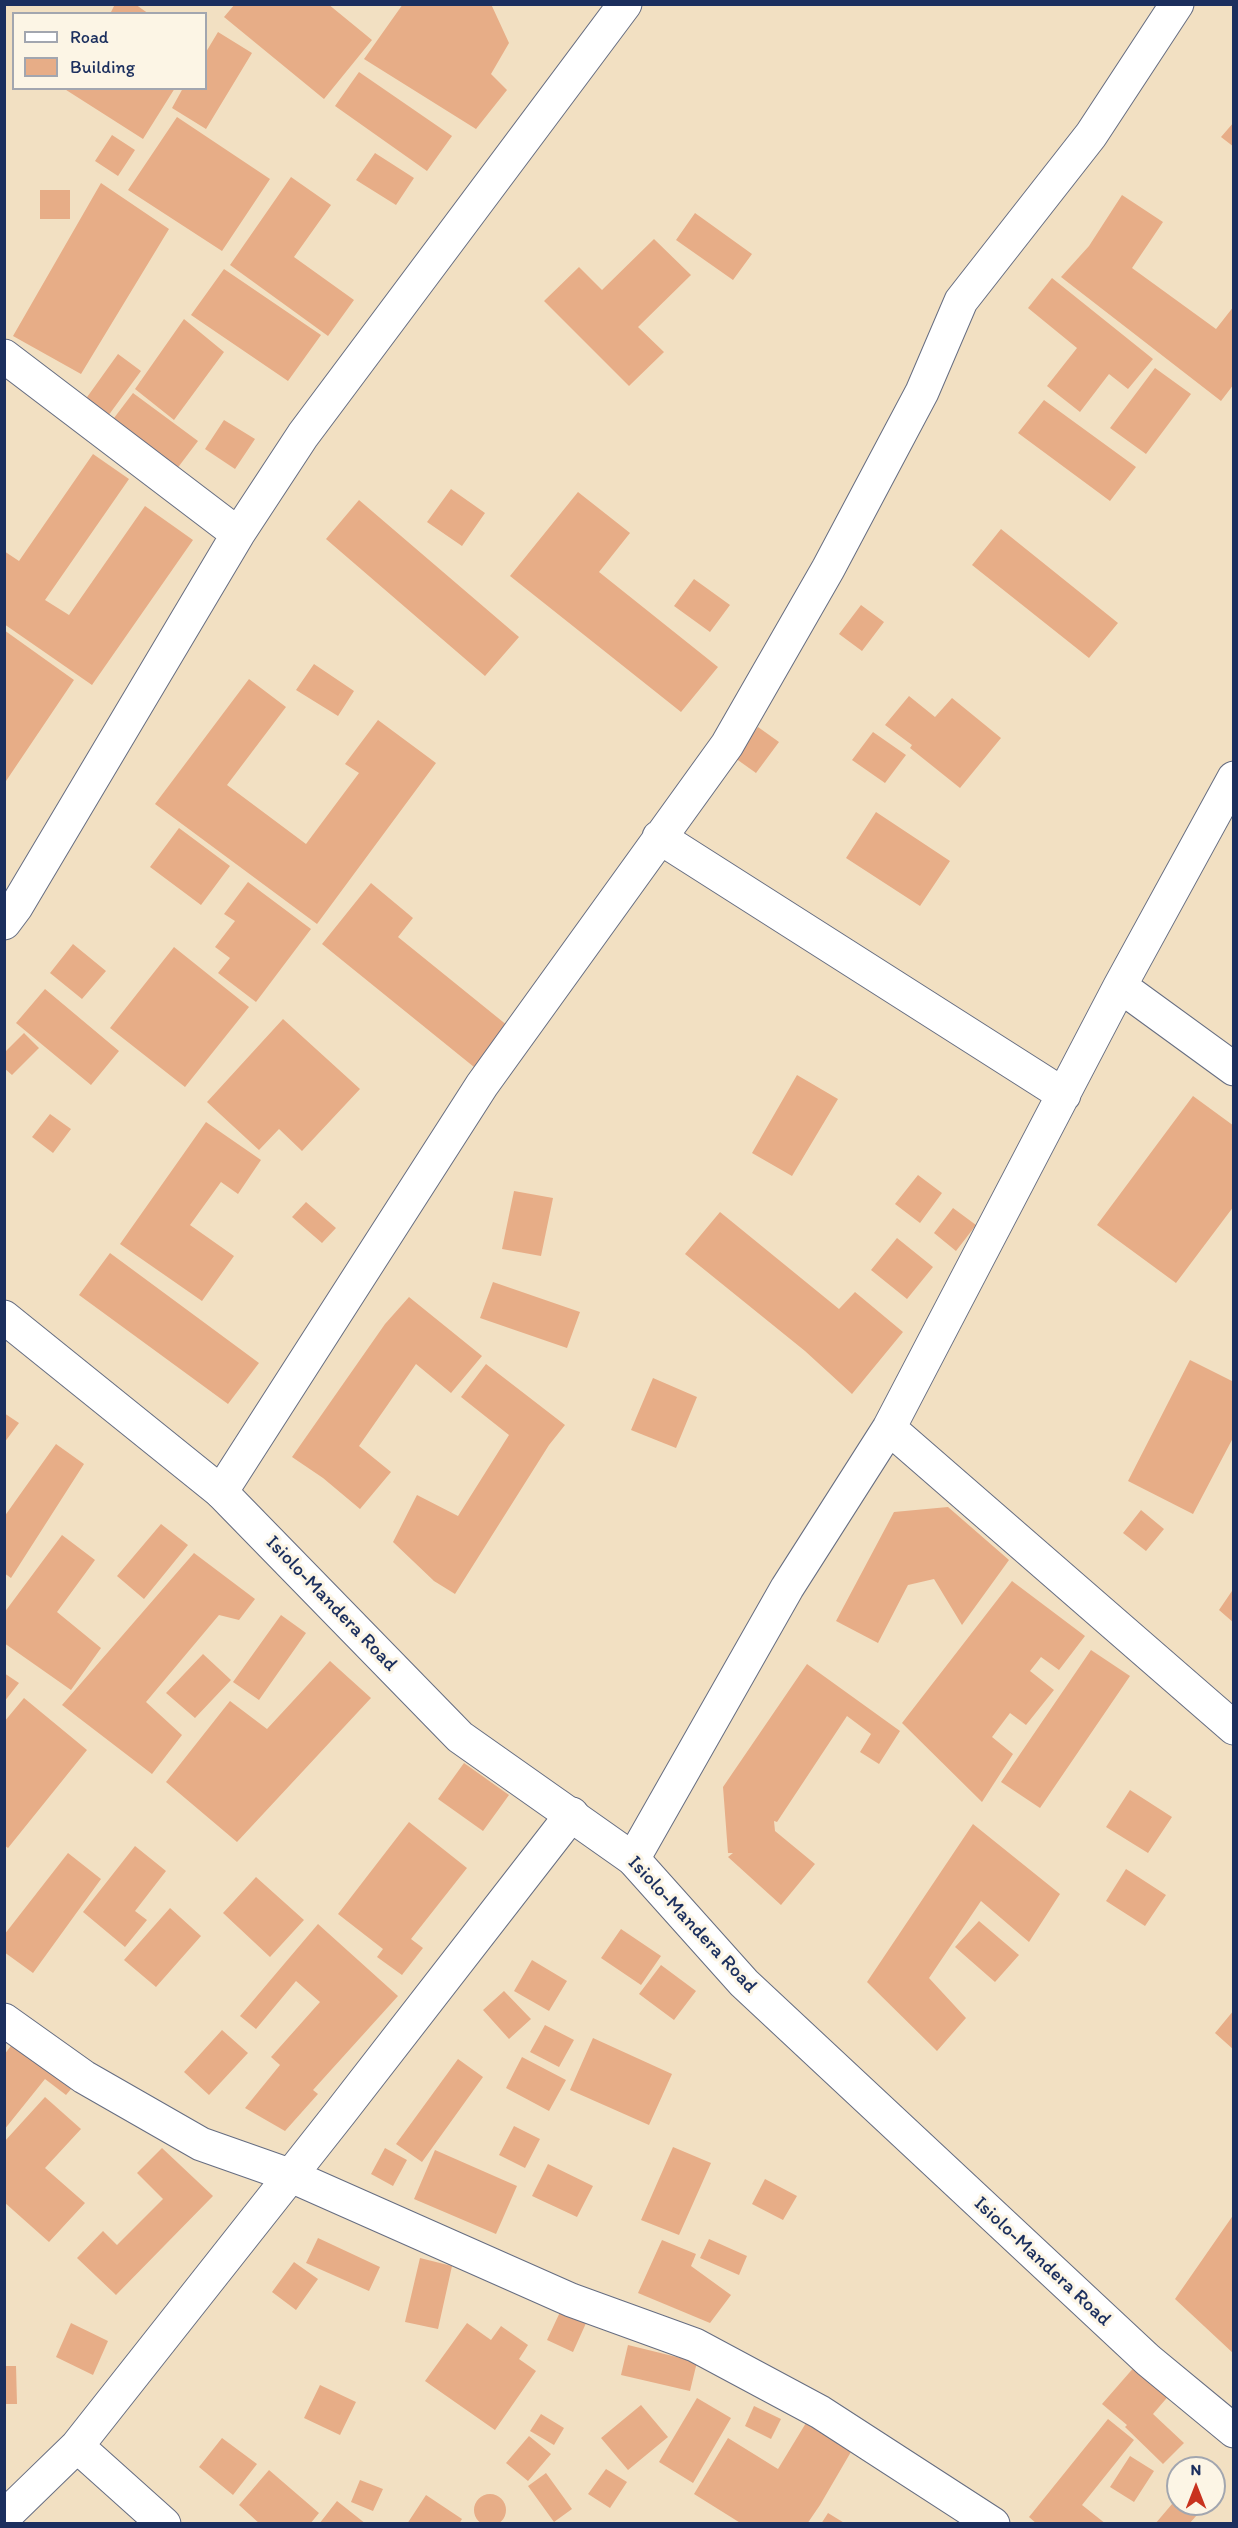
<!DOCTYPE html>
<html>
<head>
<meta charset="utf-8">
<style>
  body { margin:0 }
  #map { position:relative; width:1238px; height:2528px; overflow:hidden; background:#f2e0c2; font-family:Itim,sans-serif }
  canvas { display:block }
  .frame { position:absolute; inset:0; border:6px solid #1b2f5e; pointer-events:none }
  .legend { position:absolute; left:12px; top:12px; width:195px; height:78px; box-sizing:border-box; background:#fcf5e5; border:2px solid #a2a6af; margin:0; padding:8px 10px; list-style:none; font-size:18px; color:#1b2f5e }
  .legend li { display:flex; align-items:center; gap:12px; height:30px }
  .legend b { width:30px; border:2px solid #a2a6af }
  .north { position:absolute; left:1166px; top:2456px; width:60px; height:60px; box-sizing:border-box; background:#fcf5e5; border:2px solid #a2a6af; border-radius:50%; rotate:0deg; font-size:16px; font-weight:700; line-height:24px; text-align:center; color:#1b2f5e }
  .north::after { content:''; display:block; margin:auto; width:21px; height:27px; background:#c8321e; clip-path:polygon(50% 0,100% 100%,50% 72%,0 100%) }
</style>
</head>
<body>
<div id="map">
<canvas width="1238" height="2528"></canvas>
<div class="frame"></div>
<ul class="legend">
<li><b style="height:8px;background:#fff"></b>Road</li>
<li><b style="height:16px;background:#e7ad87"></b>Building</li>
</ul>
<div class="north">N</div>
</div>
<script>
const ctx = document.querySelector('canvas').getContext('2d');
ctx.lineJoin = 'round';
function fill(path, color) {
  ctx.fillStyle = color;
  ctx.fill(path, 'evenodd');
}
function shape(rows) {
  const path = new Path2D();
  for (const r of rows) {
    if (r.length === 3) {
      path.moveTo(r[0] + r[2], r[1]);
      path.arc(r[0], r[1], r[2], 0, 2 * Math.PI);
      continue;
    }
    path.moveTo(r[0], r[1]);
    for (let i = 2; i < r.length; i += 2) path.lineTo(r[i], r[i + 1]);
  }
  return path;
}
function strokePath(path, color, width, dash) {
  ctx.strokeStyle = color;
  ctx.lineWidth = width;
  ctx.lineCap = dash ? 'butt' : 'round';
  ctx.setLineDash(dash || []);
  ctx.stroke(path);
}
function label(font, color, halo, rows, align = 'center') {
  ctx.font = font + ' Itim,sans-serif';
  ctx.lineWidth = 6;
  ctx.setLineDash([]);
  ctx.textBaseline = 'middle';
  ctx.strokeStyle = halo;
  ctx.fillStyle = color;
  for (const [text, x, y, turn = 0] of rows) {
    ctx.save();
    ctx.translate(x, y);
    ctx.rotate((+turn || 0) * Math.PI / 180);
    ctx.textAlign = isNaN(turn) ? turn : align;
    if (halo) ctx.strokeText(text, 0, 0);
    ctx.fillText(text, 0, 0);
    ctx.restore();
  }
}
const building = shape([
  [115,4,135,4,149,14,110,14],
  [235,4,328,4,372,40,324,99,224,17],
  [403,4,491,4,509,43,491,74,507,90,476,129,364,59],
  [218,32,252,53,206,129,172,108,183,88,206,88,206,52],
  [359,72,452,136,427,171,335,106],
  [63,88,175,88,143,139],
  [177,117,270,179,222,251,128,190],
  [1234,122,1234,147,1221,137],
  [112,135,135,150,118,176,95,161],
  [375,153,414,178,396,205,356,180],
  [291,177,331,205,294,257,354,300,328,336,230,265],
  [101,183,169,229,81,374,13,336],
  [40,190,70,190,70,219,40,219],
  [1122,195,1163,222,1132,268,1216,329,1234,306,1234,384,1221,401,1061,277,1089,246],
  [695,213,752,254,733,280,676,240],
  [654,239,691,275,638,327,664,352,629,386,544,301,579,267,602,290],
  [224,269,321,335,288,381,191,315],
  [1052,278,1153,359,1128,389,1109,374,1080,412,1047,386,1077,348,1028,308],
  [184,319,224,352,174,420,135,389],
  [118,354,141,371,108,416,85,400],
  [1155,368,1191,394,1146,454,1110,428],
  [133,393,198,441,176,470,111,422],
  [1044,400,1136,467,1110,501,1018,433],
  [224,420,255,439,235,469,205,449],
  [93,454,129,479,45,600,69,615,145,506,193,540,92,685,4,624,4,551,19,561],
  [451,489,485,513,462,546,427,522],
  [578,492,630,533,599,572,718,667,681,712,510,576],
  [359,500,519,637,485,676,326,539],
  [1001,529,1118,623,1089,658,972,565],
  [694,579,730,605,710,632,674,606],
  [861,605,884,622,862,651,839,634],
  [4,630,74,680,4,784],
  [314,664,354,691,338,716,296,690],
  [249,679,286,707,227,785,306,844,359,773,345,764,378,720,436,763,317,924,155,804],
  [909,696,935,717,952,698,1001,738,960,788,910,748,912,745,885,725],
  [758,727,779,742,756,773,735,758],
  [873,732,906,755,885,783,852,760],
  [876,812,950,861,920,906,846,858],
  [179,828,230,866,201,905,150,867],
  [248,882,311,929,256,1002,218,973,230,958,215,947,235,921,224,914],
  [371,883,413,918,398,937,508,1026,474,1067,322,944],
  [73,944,106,971,82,999,50,973],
  [174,947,249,1007,185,1087,110,1028],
  [45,989,119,1051,91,1085,16,1023],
  [283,1019,360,1089,302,1151,279,1129,259,1150,207,1102],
  [24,1033,39,1048,12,1075,4,1068,4,1053],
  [797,1075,838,1099,792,1176,752,1153],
  [1193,1096,1234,1126,1234,1206,1176,1283,1097,1225],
  [50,1114,71,1129,53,1153,32,1137],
  [206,1122,261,1160,238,1194,221,1182,190,1225,234,1256,202,1301,120,1244],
  [918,1175,942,1193,920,1223,895,1204],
  [514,1191,553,1198,541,1256,502,1249],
  [306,1202,336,1228,322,1243,292,1217],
  [953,1208,976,1225,956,1251,934,1233],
  [720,1212,839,1309,855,1292,903,1332,852,1394,805,1351,685,1254],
  [897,1238,933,1267,907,1299,871,1270],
  [110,1253,259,1363,228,1404,79,1295],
  [493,1282,580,1312,567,1348,480,1318],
  [409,1297,482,1356,451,1393,416,1364,359,1446,391,1472,360,1509,323,1478,292,1457,385,1324],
  [1190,1360,1234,1382,1234,1436,1193,1514,1128,1481],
  [486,1364,565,1425,549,1445,455,1594,434,1581,393,1542,417,1495,458,1516,509,1435,461,1397],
  [653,1378,697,1397,676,1448,631,1430],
  [4,1413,19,1423,4,1443],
  [56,1444,84,1464,11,1578,4,1573,4,1517],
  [948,1507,1009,1560,962,1625,934,1579,908,1585,878,1643,836,1621,894,1512],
  [1141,1510,1164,1529,1146,1551,1123,1533],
  [161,1524,188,1545,144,1599,117,1576],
  [62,1535,95,1560,57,1612,101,1648,71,1690,4,1643,4,1613],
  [194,1553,255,1599,239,1620,219,1615,146,1702,182,1735,152,1774,62,1705],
  [1012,1581,1085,1636,1059,1670,1041,1657,1030,1671,1054,1690,1026,1725,1010,1713,992,1737,1013,1754,982,1802,902,1723],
  [1234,1588,1234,1623,1219,1610],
  [281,1615,306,1633,259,1700,233,1682],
  [1091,1650,1130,1676,1040,1808,1001,1782],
  [203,1654,231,1680,195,1718,166,1693],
  [330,1661,371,1698,237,1842,166,1782,230,1701,267,1729],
  [807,1664,900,1731,879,1764,860,1752,871,1734,847,1716,777,1822,774,1821,775,1831,815,1864,781,1905,728,1857,733,1853,728,1853,723,1787],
  [4,1673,19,1683,4,1702],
  [24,1698,87,1750,8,1848,4,1845,4,1722],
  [464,1763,509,1795,483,1831,438,1799],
  [1130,1790,1172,1817,1148,1853,1106,1827],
  [409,1822,467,1868,411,1939,423,1948,402,1975,377,1957,383,1949,338,1914],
  [973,1824,1060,1894,1029,1942,981,1901,929,1978,966,2018,937,2051,867,1982],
  [135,1846,166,1871,135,1911,147,1920,125,1947,83,1912],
  [68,1853,101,1879,33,1973,4,1952,4,1935],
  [1126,1869,1166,1895,1145,1926,1106,1901],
  [256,1877,304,1920,270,1957,223,1913],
  [170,1908,201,1936,156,1987,124,1960],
  [979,1921,1019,1955,995,1982,955,1947],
  [318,1924,398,1996,313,2090,318,2094,285,2131,245,2108,280,2065,271,2057,320,2002,296,1981,256,2029,240,2016],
  [621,1929,661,1956,641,1985,601,1958],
  [532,1960,567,1981,549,2011,514,1991],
  [661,1965,696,1991,674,2020,639,1994],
  [504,1991,531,2019,509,2039,483,2010],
  [1234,2010,1234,2050,1215,2033],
  [545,2025,574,2040,559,2067,530,2052],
  [222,2030,248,2053,209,2095,184,2072],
  [593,2038,672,2074,649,2125,570,2090],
  [13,2043,71,2089,66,2095,45,2079,4,2130,4,2055],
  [522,2057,566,2080,549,2111,506,2088],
  [458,2059,483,2077,422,2162,396,2144],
  [45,2097,81,2129,45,2168,85,2203,49,2242,4,2202,4,2142],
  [514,2126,540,2139,525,2168,499,2155],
  [673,2147,711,2163,679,2235,641,2220],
  [162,2148,213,2196,116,2295,77,2258,103,2231,117,2245,163,2199,137,2173],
  [385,2148,407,2160,393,2186,371,2174],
  [435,2150,517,2186,496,2234,414,2199],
  [548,2164,593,2186,577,2217,532,2196],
  [765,2179,797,2196,783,2220,752,2204],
  [1234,2214,1234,2354,1175,2299],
  [318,2238,380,2267,369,2291,306,2263],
  [709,2239,747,2256,739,2275,700,2258],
  [662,2240,696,2254,691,2266,731,2295,710,2323,638,2293],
  [420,2258,452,2266,438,2329,405,2322],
  [294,2262,318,2279,296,2310,272,2292],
  [561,2310,587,2321,573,2352,547,2340],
  [71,2323,108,2341,93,2375,56,2357],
  [467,2323,491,2340,501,2326,528,2345,519,2359,536,2371,495,2430,425,2381],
  [628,2345,697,2362,690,2391,621,2375],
  [1136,2365,1171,2393,1153,2414,1184,2443,1163,2464,1125,2427,1127,2425,1102,2404],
  [4,2366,16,2366,17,2404,4,2404],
  [320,2385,356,2402,340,2435,304,2418],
  [697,2398,731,2418,693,2483,659,2462],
  [641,2405,668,2437,628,2470,601,2438],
  [754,2406,781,2419,771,2439,745,2426],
  [541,2414,564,2428,554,2445,530,2431],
  [809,2418,855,2445,820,2505,807,2524,742,2524,694,2494,728,2438,778,2469],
  [1108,2419,1134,2440,1082,2505,1106,2524,1037,2524,1029,2517],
  [529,2436,551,2454,528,2481,506,2463],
  [222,2438,257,2464,233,2495,199,2467],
  [1130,2456,1154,2471,1134,2502,1110,2487],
  [606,2469,627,2482,610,2508,588,2494],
  [269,2470,319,2513,310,2524,260,2524,239,2505],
  [546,2473,572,2509,554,2522,528,2486],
  [360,2480,383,2489,373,2511,351,2502],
  [490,2510,16],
  [426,2495,462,2519,459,2524,407,2524],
  [1178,2497,1178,2504,1184,2504,1197,2515,1189,2524,1155,2524],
  [337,2501,366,2524,319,2524],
  [828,2513,846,2524,821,2524]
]);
const minor = shape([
  [4,356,238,534],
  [659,837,1064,1095],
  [4,923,16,907,238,534,303,435,625,4],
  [1120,986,1234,1069],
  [889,1428,1234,1728],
  [221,1492,482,1085,727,745,828,569,922,392,961,301,1091,135,1177,4],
  [633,1859,787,1588,889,1428,1120,986,1234,778],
  [4,2020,84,2077,201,2144,289,2175,571,2300,695,2345,820,2412,993,2524],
  [77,2446,164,2524],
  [4,2517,77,2446,340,2113,572,1814]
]);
const highway = shape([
  [4,1317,221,1492,460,1737,633,1859,744,1983,1148,2360,1234,2431]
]);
const streetNames = [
  ["Isiolo-Mandera Road",331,1604,46],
  ["Isiolo-Mandera Road",692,1925,47],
  ["Isiolo-Mandera Road",1042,2262,43]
];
fill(building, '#e7ad87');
strokePath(minor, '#666d81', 35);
strokePath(highway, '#666d81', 35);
strokePath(minor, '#fff', 33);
strokePath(highway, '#fff', 33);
label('20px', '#1b2f5e', '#fcf5e5', streetNames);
</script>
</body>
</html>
